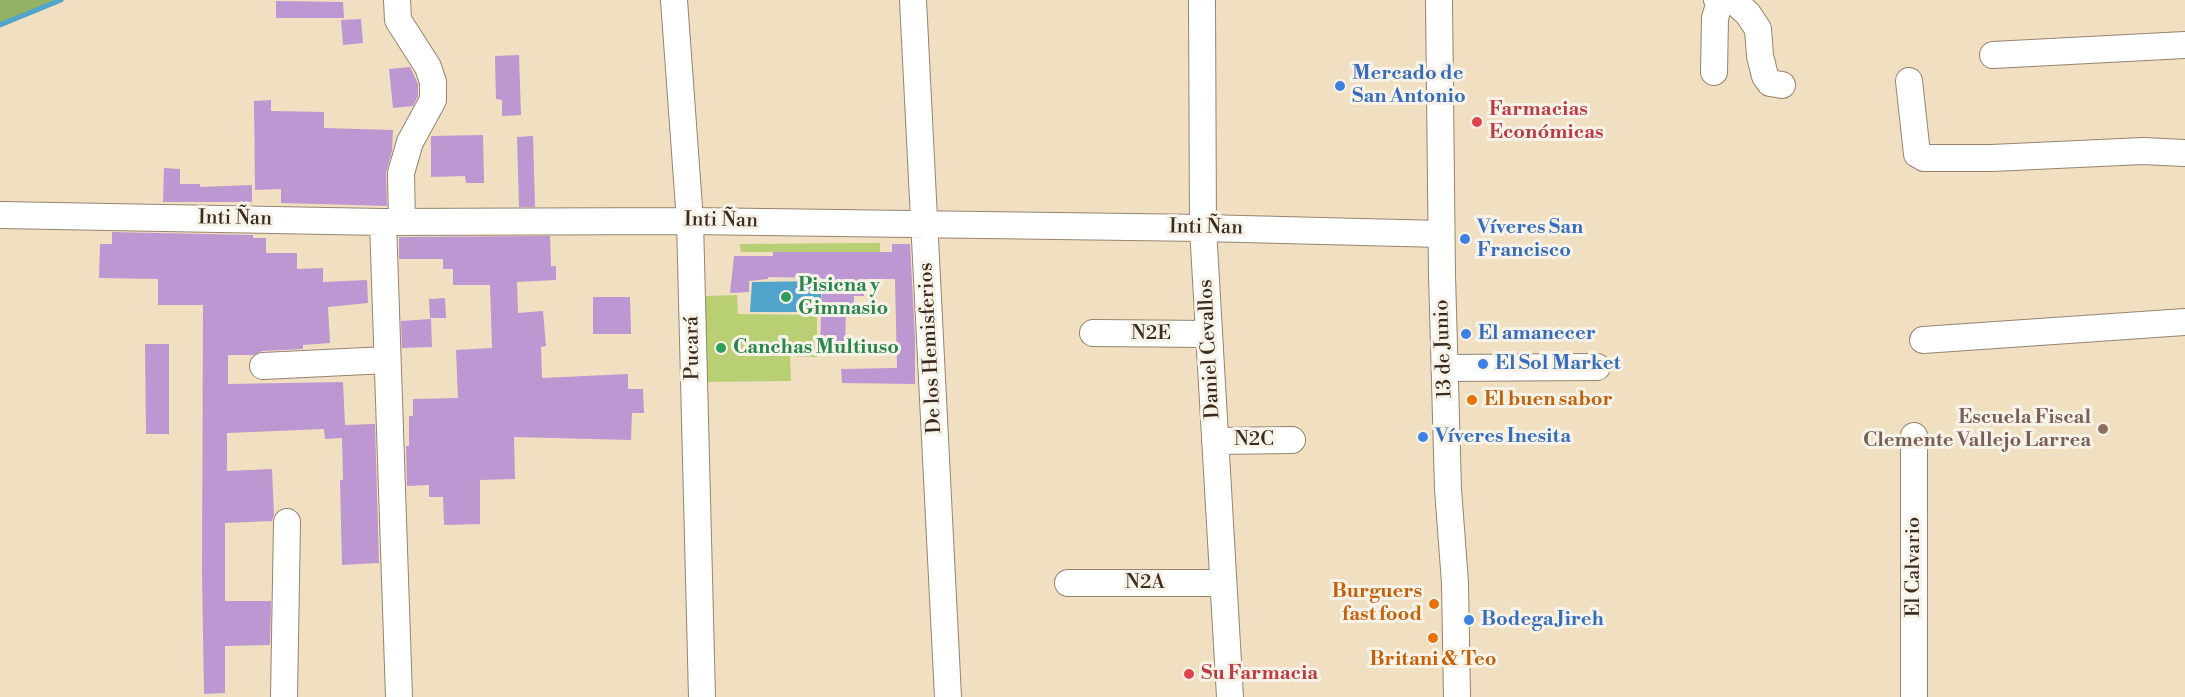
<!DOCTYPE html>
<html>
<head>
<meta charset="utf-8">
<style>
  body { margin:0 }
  canvas { display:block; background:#f0dfc0 }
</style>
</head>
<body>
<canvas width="2185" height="697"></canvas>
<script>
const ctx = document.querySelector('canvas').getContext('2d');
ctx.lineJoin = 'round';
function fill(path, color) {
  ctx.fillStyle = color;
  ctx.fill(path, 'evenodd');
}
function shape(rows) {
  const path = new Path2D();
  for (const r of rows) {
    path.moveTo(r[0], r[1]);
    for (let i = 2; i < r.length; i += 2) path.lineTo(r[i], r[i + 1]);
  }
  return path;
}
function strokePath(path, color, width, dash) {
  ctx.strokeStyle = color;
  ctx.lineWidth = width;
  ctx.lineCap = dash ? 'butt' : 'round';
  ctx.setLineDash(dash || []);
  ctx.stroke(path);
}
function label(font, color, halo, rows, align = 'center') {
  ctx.font = font + ' "Libre Bodoni",serif';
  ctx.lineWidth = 6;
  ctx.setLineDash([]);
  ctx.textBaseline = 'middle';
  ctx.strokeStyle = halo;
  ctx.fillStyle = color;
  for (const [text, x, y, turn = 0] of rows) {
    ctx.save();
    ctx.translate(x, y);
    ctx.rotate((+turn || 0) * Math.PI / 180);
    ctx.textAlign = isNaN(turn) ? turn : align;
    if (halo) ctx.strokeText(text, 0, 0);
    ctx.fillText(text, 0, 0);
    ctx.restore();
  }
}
const green = shape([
  [880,243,880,252,741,252,740,244],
  [737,295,738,314,817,315,817,357,790,356,791,381,706,382,706,296]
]);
const forest = shape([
  [0,0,61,0,0,25]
]);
const water = shape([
  [821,281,821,312,750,312,752,282]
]);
const stream = shape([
  [0,25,61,0]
]);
const building = shape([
  [276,1,343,2,344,18,276,18],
  [361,19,363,43,343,45,341,20],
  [519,55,521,115,502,116,502,100,496,99,495,56],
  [410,67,418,84,418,96,413,106,393,108,389,69],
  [271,100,271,111,324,112,324,128,393,130,392,151,386,173,387,206,281,203,281,189,255,190,254,101],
  [483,135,484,183,466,183,465,176,431,177,431,136],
  [533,136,535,207,519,207,517,137],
  [164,168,180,169,180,184,200,184,200,187,252,185,252,202,163,202],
  [112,232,253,235,253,238,266,238,266,253,297,253,297,269,323,268,323,282,367,280,368,303,328,307,330,343,303,345,303,349,262,351,254,355,228,355,228,384,343,382,345,425,375,424,379,563,342,565,340,480,343,480,342,438,325,439,324,429,227,433,227,471,272,469,274,515,272,521,225,523,225,601,271,601,271,606,270,645,225,646,225,693,204,694,202,573,203,305,158,305,158,279,99,278,100,244,112,244],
  [550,236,551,266,556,266,556,280,517,282,518,313,543,311,546,346,541,347,542,378,628,374,628,389,643,389,644,413,632,413,631,440,514,437,515,479,480,480,480,524,444,525,443,497,429,497,429,485,407,486,406,446,409,446,409,416,413,416,413,399,458,398,456,350,492,348,490,285,453,285,453,269,443,269,443,259,399,259,399,237],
  [892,244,910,244,915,339,915,384,842,383,841,369,897,368,895,279,864,279,864,296,854,296,854,307,846,307,845,352,820,352,822,278,768,277,768,279,749,281,749,292,730,293,734,256,773,256,773,252,892,252],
  [593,297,630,297,631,334,593,334],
  [445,298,446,318,430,318,429,299],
  [431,319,432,347,402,348,401,321],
  [145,344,169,344,169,434,146,434]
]);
const minor = shape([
  [397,0,398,20,428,67,433,82,433,100,410,142,401,173,402,222],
  [674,0,690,221,702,697],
  [913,0,948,697],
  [1202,0,1203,228,1230,697],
  [1439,0,1442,275,1448,489,1455,583,1457,697],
  [1733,0,1748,14,1758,29,1760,56,1765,76,1770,83,1782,85],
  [1993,55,2185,45],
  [1714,72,1715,18,1719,5,1717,0],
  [1909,81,1917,154,1924,158,1992,158,2143,151,2185,153],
  [0,215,383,222,690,221,1203,228,1441,234],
  [383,222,399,697],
  [1093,333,1209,334],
  [1923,340,2185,322],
  [263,366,387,360],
  [1445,368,1597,367],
  [1215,441,1292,440],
  [1068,583,1223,583],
  [284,697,287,522],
  [1914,697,1914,436]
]);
const markers = [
  [1340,86,6,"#3f7fe0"],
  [1477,122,6,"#e0444e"],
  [1465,239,6,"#3f7fe0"],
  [786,297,6,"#2e9e5b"],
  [1466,334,6,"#3f7fe0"],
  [721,348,6,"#2e9e5b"],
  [1483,364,6,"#3f7fe0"],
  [1472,400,6,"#e8710a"],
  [2103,429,6,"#8d6e63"],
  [1423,437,6,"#3f7fe0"],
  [1434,604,6,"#e8710a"],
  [1469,620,6,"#3f7fe0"],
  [1433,638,6,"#e8710a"],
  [1189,674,6,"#e0444e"]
];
const shopNames = [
  ["Mercado de",1352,74],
  ["San Antonio",1352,97],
  ["Víveres San",1477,228],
  ["Francisco",1477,251],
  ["El amanecer",1478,334],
  ["El Sol Market",1495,364],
  ["Víveres Inesita",1435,437],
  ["Bodega Jireh",1481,620]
];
const healthNames = [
  ["Farmacias",1489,110],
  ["Económicas",1489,133],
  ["Su Farmacia",1201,674]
];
const streetNames = [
  ["Inti Ñan",235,219,1],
  ["Inti Ñan",721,221,1],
  ["Inti Ñan",1206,228,1],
  ["N2E",1151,334],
  ["Pucará",693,348,-91],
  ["De los Hemisferios",931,348,-93],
  ["Daniel Cevallos",1210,349,-93],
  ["13 de Junio",1444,349,-92],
  ["N2C",1254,440],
  ["El Calvario",1914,567,-90],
  ["N2A",1145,583]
];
const leisureNames = [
  ["Pisicna y",798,286],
  ["Gimnasio",798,309],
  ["Canchas Multiuso",733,348]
];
const foodNames = [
  ["El buen sabor",1484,400],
  ["Burguers",1422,592,"right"],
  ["fast food",1422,615,"right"],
  ["Britani & Teo",1433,660,"center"]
];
const educationNames = [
  ["Escuela Fiscal",2091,418],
  ["Clemente Vallejo Larrea",2091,441]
];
fill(green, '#b9cf73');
fill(forest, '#92b265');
fill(water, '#51a5cc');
strokePath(stream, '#51a5cc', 5);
fill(building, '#bc97d1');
strokePath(minor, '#96846f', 28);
strokePath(minor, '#fff', 26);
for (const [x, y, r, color] of markers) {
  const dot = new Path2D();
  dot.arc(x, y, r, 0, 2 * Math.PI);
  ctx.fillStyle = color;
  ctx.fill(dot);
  strokePath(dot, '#f7f3e8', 2);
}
label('bold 20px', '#366cbe', '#f7f3e8', shopNames, 'left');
label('bold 20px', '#be3a42', '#f7f3e8', healthNames, 'left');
label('20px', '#3b2a1e', '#f7f3e8', streetNames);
label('bold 20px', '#27864d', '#f7f3e8', leisureNames, 'left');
label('bold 20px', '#c56008', '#f7f3e8', foodNames, 'left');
label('bold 20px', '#785e54', '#f7f3e8', educationNames, 'right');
</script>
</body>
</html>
